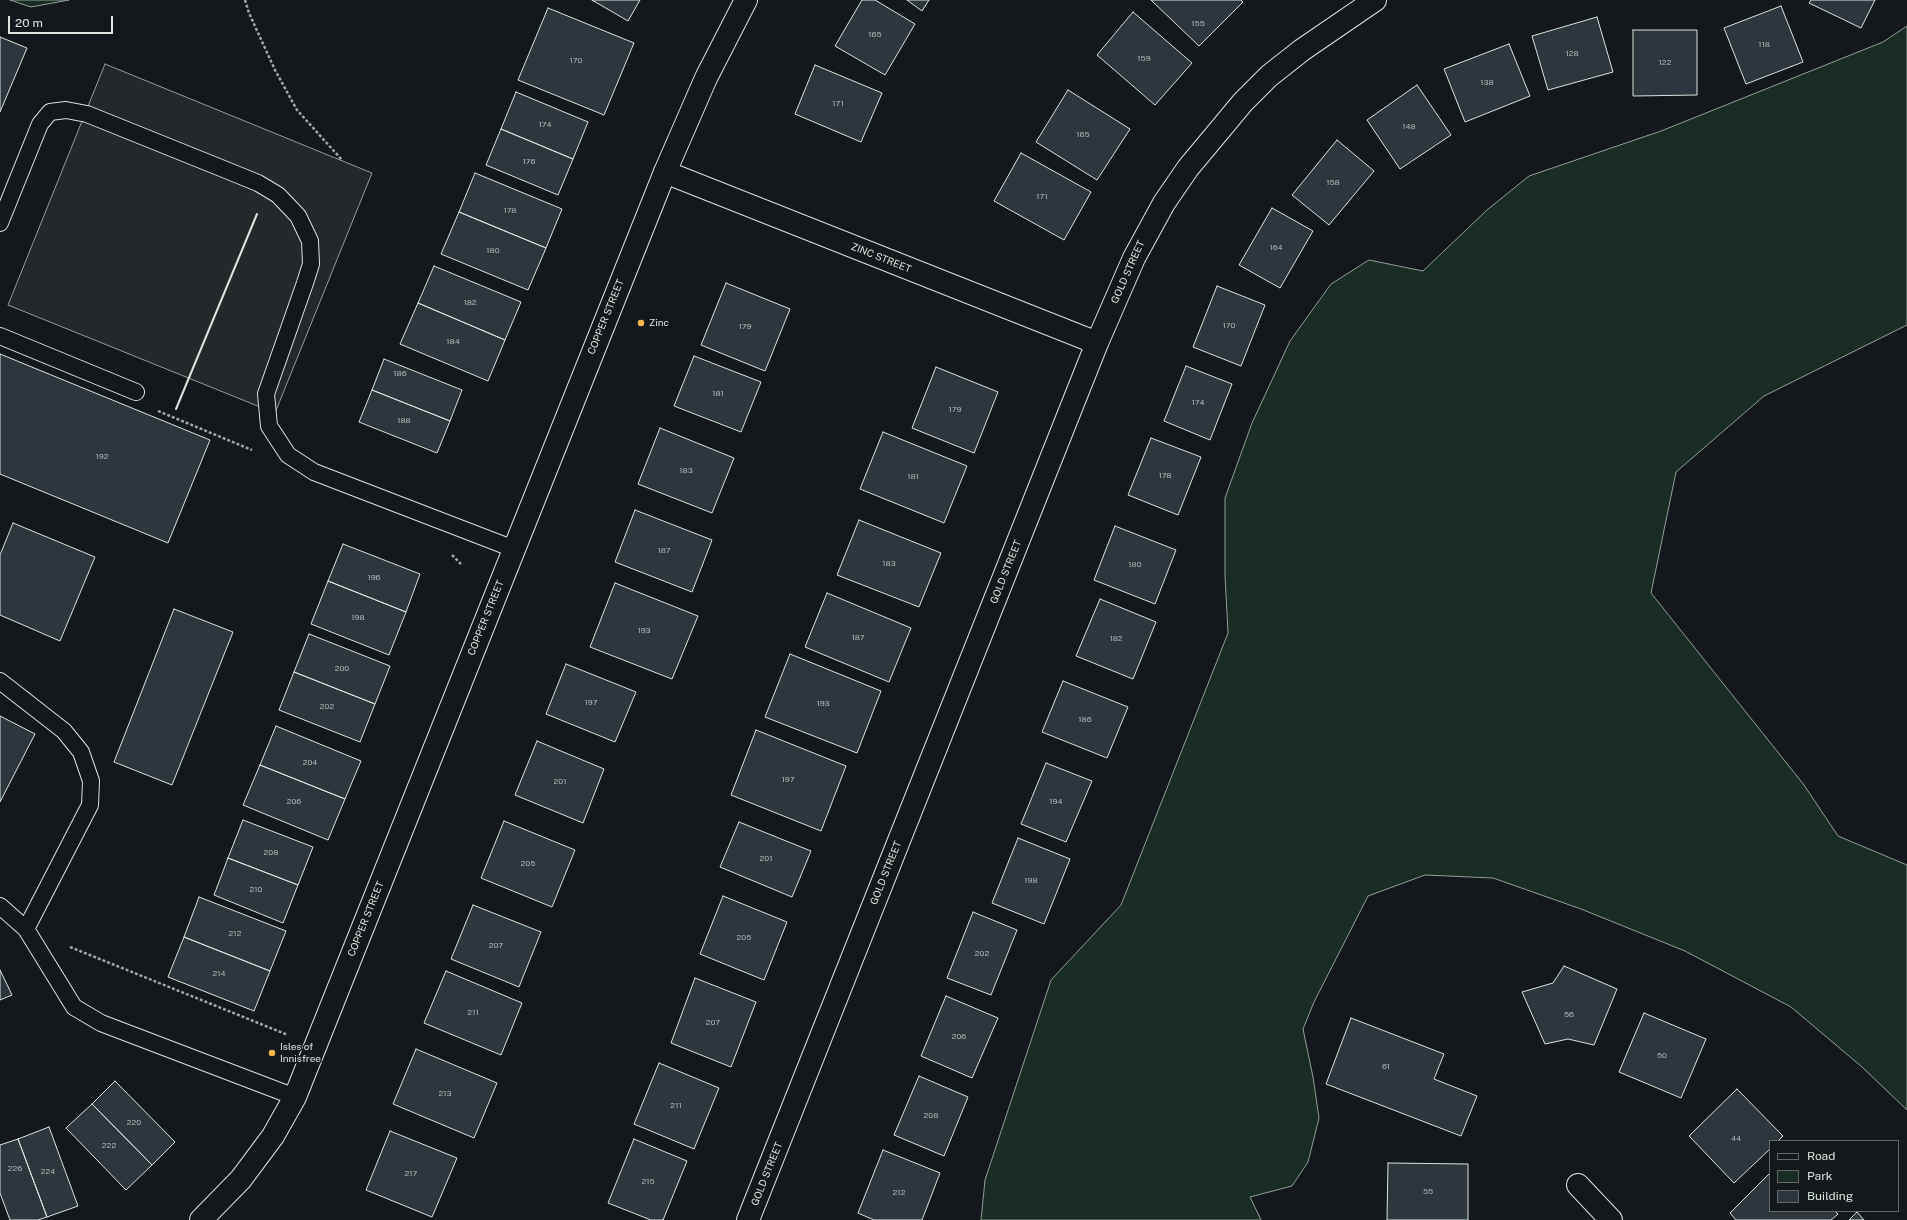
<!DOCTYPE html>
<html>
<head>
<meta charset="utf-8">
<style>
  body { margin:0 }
  #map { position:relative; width:1907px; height:1220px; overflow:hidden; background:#14181c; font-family:"Public Sans",sans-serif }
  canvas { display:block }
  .legend { position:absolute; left:1769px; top:1140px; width:130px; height:72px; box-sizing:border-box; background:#14181c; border:1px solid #626a69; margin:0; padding:5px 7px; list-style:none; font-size:12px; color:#d8e6dc }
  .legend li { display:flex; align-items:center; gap:8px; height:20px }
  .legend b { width:20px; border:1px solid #626a69 }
  .scale { position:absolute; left:8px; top:16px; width:105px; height:18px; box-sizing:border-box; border:2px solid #d8e6dc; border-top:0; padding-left:5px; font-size:12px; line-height:14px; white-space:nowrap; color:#d8e6dc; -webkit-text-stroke:3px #14181c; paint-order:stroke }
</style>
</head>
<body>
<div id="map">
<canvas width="1907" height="1220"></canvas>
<ul class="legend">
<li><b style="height:5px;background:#14181c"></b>Road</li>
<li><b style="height:11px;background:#1a2d24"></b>Park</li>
<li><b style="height:11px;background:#2c363c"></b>Building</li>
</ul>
<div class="scale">20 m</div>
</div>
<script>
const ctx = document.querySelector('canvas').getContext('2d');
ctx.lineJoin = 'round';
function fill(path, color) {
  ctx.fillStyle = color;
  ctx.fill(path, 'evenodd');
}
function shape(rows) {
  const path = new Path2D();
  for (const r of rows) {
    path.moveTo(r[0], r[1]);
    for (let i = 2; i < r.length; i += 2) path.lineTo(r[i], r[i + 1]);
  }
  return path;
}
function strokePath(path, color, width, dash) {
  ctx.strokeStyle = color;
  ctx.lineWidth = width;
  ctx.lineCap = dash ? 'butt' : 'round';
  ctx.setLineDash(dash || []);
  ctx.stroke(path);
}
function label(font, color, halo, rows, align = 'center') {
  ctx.font = font + ' "Public Sans",sans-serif';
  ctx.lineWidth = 3;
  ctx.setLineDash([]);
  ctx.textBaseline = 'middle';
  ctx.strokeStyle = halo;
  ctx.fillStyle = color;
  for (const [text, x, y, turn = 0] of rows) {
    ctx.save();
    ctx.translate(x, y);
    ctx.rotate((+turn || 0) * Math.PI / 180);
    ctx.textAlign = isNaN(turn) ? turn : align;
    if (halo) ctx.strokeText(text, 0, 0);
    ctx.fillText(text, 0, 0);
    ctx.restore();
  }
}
const green = shape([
  [10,0,69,0,31,7,10,0],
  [1907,26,1907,325,1764,396,1676,472,1651,593,1804,785,1838,836,1907,865,1907,1110,1862,1067,1791,1007,1685,951,1581,909,1493,878,1425,875,1368,896,1314,1002,1303,1029,1313,1077,1319,1118,1308,1162,1292,1186,1250,1197,1261,1220,981,1220,985,1180,1051,980,1121,905,1228,633,1225,575,1225,498,1252,423,1290,341,1331,284,1369,260,1423,271,1487,210,1529,176,1661,131,1883,42,1907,26]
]);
const parking = shape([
  [105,64,372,173,275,413,8,305,105,64]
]);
const building = shape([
  [592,0,640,0,628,21,592,0],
  [862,0,875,0,915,24,885,75,835,46,862,0],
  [907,0,929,0,922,11,907,0],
  [1151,0,1241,0,1243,2,1199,46,1151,0],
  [1811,0,1875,0,1861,28,1809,3,1811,0],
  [1781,6,1803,62,1746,84,1724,28,1781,6],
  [548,8,634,43,604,115,518,80,548,8],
  [1133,12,1192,63,1155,105,1097,55,1133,12],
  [1597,17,1613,72,1548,90,1532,36,1597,17],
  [1633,30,1697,30,1697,95,1633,96,1633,30],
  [0,37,27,48,0,112,0,37],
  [1509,44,1530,96,1465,122,1444,69,1509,44],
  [815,65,882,93,861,142,795,114,815,65],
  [1417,85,1451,135,1400,169,1367,120,1417,85],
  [1068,90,1130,129,1097,180,1036,142,1068,90],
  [516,92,588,122,573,159,501,129,516,92],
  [501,129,573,159,558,195,486,165,501,129],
  [1337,140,1374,171,1329,225,1292,195,1337,140],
  [1021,153,1091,192,1064,240,994,201,1021,153],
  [475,173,562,209,546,248,459,212,475,173],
  [1272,208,1313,231,1280,288,1239,265,1272,208],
  [459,212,546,248,528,290,441,254,459,212],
  [434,266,521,302,505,340,418,303,434,266],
  [726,283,790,309,765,371,701,345,726,283],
  [1217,286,1265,305,1241,366,1193,347,1217,286],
  [418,303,505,340,488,381,400,344,418,303],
  [0,354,210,440,168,543,0,474,0,354],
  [694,356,761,382,741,432,674,406,694,356],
  [384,359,462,390,450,421,372,390,384,359],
  [1186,366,1232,384,1210,440,1164,421,1186,366],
  [936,367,998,392,974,453,912,428,936,367],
  [372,390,450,421,437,453,359,422,372,390],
  [660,428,734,458,712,513,638,484,660,428],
  [883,432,967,466,944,523,860,489,883,432],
  [1151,438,1201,457,1178,515,1128,495,1151,438],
  [635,510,712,540,692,592,615,562,635,510],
  [859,520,941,553,919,607,837,575,859,520],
  [13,523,95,557,60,641,0,615,0,555,13,523],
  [1115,526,1176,550,1155,604,1094,580,1115,526],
  [343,544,420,574,406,612,328,581,343,544],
  [328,581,406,612,389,655,311,624,328,581],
  [615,583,698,616,672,679,590,647,615,583],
  [827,593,911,628,889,682,805,647,827,593],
  [1100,599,1156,622,1133,679,1076,656,1100,599],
  [174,609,233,632,172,785,114,762,174,609],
  [309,634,390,666,375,704,294,672,309,634],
  [790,654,881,691,857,753,765,717,790,654],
  [566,664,636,692,615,742,546,714,566,664],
  [294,672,375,704,360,742,279,710,294,672],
  [1063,681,1128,707,1107,758,1042,732,1063,681],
  [0,716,35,734,0,802,0,716],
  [276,726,361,761,345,799,260,765,276,726],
  [756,730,846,766,821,831,731,795,756,730],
  [537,741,604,769,583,823,515,795,537,741],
  [1046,763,1092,781,1066,842,1021,824,1046,763],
  [260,765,345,799,328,840,243,805,260,765],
  [243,820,313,847,298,885,228,858,243,820],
  [504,821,575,850,552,907,481,878,504,821],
  [739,822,811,851,792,897,720,867,739,822],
  [1018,838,1070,859,1044,924,992,903,1018,838],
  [228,858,298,885,283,923,214,895,228,858],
  [723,896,787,922,764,980,700,954,723,896],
  [199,897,286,931,270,971,184,937,199,897],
  [473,905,541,932,519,987,451,959,473,905],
  [973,912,1017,930,991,995,947,978,973,912],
  [184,937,270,971,254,1011,168,977,184,937],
  [1564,966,1617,989,1594,1045,1568,1039,1545,1044,1522,992,1553,983,1564,966],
  [0,970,12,995,0,1000,0,970],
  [446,971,522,1003,501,1055,424,1023,446,971],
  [695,978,756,1002,731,1067,671,1043,695,978],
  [946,996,998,1018,972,1078,921,1056,946,996],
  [1644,1013,1706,1039,1681,1098,1619,1072,1644,1013],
  [1351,1018,1444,1054,1434,1079,1477,1096,1461,1136,1326,1084,1351,1018],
  [416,1049,497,1083,474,1138,393,1104,416,1049],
  [659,1063,719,1088,694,1149,634,1124,659,1063],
  [919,1076,968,1097,944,1156,894,1135,919,1076],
  [115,1081,175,1142,152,1165,92,1104,115,1081],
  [1737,1089,1783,1136,1778,1141,1770,1141,1770,1149,1734,1183,1689,1136,1737,1089],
  [92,1104,152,1165,126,1190,66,1128,92,1104],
  [49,1127,78,1206,47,1217,18,1139,49,1127],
  [390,1131,457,1158,432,1217,366,1190,390,1131],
  [18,1139,47,1217,38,1220,10,1220,0,1193,0,1145,18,1139],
  [634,1139,687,1161,663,1220,651,1220,608,1203,634,1139],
  [883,1150,940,1173,922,1220,874,1220,858,1213,883,1150],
  [1388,1163,1468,1164,1468,1220,1387,1220,1388,1163],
  [1770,1173,1770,1211,1835,1211,1838,1214,1831,1220,1736,1220,1730,1213,1770,1173],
  [1857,1212,1864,1220,1849,1220,1857,1212]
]);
const path = shape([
  [245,0,249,13,275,70,297,110,342,160],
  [158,411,252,450],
  [452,555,461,564],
  [70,947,288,1035]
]);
const lane = shape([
  [0,223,40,124,50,112,66,110,87,114,226,170,258,183,278,195,298,216,310,241,311,264,305,283,266,394,269,426,288,455,314,472,514,549],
  [0,336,136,392],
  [0,681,64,731,81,752,91,781,90,805,26,929,0,906],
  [26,929,74,1007,101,1023,295,1097]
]);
const street = shape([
  [665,172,1097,343],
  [1578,1185,1611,1220],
  [748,1220,1097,343,1134,258,1164,203,1188,168,1243,102,1269,76,1302,50,1375,0]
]);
const secondary = shape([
  [201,1220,241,1179,273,1136,295,1097,665,172,706,78,746,0]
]);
const wall = shape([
  [176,409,257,214]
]);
const markers = [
  [641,323,4,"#ffb74d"],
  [272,1053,4,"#ffb74d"]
];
const numberNames = [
  ["155",1198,24],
  ["165",875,35],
  ["118",1764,45],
  ["128",1572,54],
  ["159",1144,59],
  ["170",576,61],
  ["122",1665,63],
  ["138",1487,83],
  ["171",838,104],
  ["174",545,125],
  ["148",1409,127],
  ["165",1083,135],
  ["176",529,162],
  ["158",1333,183],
  ["171",1042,197],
  ["178",510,211],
  ["164",1276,248],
  ["180",493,251],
  ["182",470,303],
  ["170",1229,326],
  ["179",745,327],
  ["184",453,342],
  ["186",400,374],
  ["181",718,394],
  ["174",1198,403],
  ["179",955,410],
  ["188",404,421],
  ["192",102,457],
  ["183",686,471],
  ["178",1165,476],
  ["181",913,477],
  ["187",664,551],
  ["183",889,564],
  ["180",1135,565],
  ["196",374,578],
  ["198",358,618],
  ["193",644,631],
  ["187",858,638],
  ["182",1116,639],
  ["200",342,669],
  ["197",591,703],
  ["193",823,704],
  ["202",327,707],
  ["186",1085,720],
  ["204",310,763],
  ["197",788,780],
  ["201",560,782],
  ["206",294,802],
  ["194",1056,802],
  ["208",271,853],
  ["201",766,859],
  ["205",528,864],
  ["198",1031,881],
  ["210",256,890],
  ["212",235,934],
  ["205",744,938],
  ["207",496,946],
  ["202",982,954],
  ["214",219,974],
  ["211",473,1013],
  ["56",1569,1015],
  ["207",713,1023],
  ["206",959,1037],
  ["50",1662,1056],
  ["61",1386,1067],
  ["213",445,1094],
  ["211",676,1106],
  ["208",931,1116],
  ["220",134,1123],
  ["44",1736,1139],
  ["222",109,1146],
  ["226",15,1169],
  ["224",48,1172],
  ["217",411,1174],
  ["215",648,1182],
  ["55",1428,1192],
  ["212",899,1193]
];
const streetNames = [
  ["ZINC STREET",881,258,22],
  ["GOLD STREET",1128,272,-66],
  ["COPPER STREET",606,317,-68],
  ["GOLD STREET",1006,572,-68],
  ["COPPER STREET",486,618,-68],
  ["GOLD STREET",886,873,-68],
  ["COPPER STREET",366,919,-68],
  ["GOLD STREET",767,1174,-68]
];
const poiNames = [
  ["Zinc",649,323],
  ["Isles of",280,1047],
  ["Innisfree",280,1059]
];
fill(green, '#1a2d24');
strokePath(green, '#939e99', 1);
fill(parking, '#24282b');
strokePath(parking, '#939e99', 1);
fill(building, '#2c363c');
strokePath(building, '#d8e6dc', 1);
strokePath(lane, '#d8e6dc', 18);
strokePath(street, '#d8e6dc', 24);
strokePath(secondary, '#d8e6dc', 24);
strokePath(path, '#9da8a2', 2.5, [3, 2]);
strokePath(lane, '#14181c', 16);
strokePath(street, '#14181c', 22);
strokePath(secondary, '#14181c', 22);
strokePath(wall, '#d8e6dc', 2);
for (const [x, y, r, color] of markers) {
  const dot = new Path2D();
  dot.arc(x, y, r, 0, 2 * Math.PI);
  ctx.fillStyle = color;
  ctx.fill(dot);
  strokePath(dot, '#14181c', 1.5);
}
label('8px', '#adbab4', null, numberNames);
label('10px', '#d8e6dc', '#14181c', streetNames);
label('10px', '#d8e6dc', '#14181c', poiNames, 'left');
</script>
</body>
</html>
